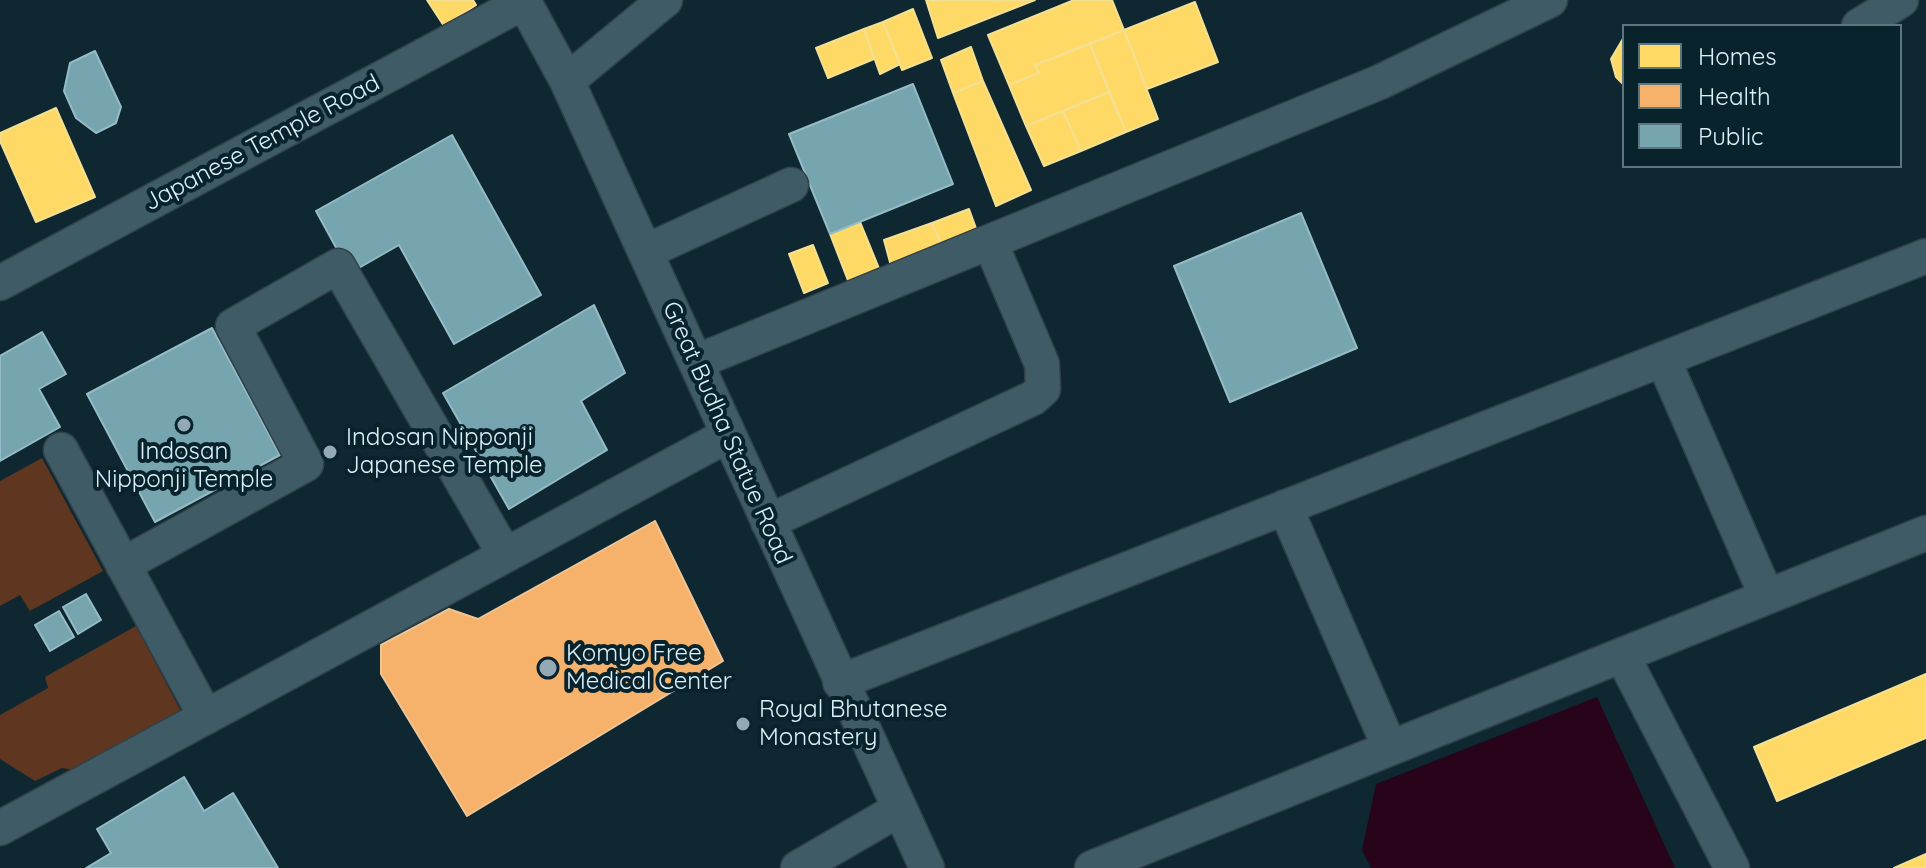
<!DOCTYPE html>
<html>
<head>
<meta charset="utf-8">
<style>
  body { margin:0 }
  #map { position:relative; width:1926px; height:868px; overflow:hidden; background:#0e2730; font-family:Quicksand,sans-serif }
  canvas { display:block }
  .legend { position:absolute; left:1622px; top:24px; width:280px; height:144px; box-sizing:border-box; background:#09232d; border:2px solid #5d757f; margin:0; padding:10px 14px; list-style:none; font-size:24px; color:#daf0fb }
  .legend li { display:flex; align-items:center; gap:16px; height:40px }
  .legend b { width:40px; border:2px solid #5d757f }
</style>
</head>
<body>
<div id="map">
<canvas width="1926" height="868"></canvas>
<ul class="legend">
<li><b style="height:22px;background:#ffd966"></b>Homes</li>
<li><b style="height:22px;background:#f6b26b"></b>Health</li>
<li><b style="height:22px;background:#76a5af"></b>Public</li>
</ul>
</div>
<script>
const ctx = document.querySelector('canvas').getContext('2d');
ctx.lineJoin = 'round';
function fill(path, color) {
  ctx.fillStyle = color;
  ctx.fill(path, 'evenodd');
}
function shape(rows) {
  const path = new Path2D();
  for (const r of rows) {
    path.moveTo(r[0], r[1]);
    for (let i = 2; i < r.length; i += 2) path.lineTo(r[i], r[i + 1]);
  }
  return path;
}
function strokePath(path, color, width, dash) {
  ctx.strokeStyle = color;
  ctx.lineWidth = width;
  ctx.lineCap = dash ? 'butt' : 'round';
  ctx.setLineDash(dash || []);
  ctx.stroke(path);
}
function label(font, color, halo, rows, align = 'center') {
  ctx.font = font + ' Quicksand,sans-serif';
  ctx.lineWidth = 8;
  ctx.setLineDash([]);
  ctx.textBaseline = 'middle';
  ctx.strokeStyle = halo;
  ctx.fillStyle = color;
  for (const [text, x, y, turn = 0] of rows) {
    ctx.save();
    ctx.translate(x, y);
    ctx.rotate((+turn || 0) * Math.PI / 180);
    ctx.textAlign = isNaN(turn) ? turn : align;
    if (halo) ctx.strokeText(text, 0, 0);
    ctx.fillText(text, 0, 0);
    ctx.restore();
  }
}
const green = shape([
  [42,458,103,571,30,611,20,595,0,606,0,481],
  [136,626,183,715,84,772,62,768,35,781,0,759,0,715,48,688,45,677]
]);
const water = shape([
  [1597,697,1675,868,1371,868,1362,850,1376,784]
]);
const homes = shape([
  [427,0,473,0,476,5,444,26,427,0],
  [926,0,1035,0,938,38,926,0],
  [1074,0,1112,0,1124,30,1035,65,1039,73,1009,85,988,35,1074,0],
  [1195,2,1218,62,1147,89,1124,30,1195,2],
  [913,9,932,58,902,70,883,22,913,9],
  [883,22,900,64,880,74,864,29,883,22],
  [864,29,874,59,828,78,816,48,864,29],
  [1124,30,1158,119,1126,132,1090,44,1124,30],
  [1624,37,1624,85,1616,77,1611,59,1624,37],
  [1090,44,1109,92,1026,126,1009,85,1039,73,1035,65,1090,44],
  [971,47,983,81,953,93,941,60,971,47],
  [983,81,1031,190,996,206,953,93,983,81],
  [1109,92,1126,132,1081,151,1063,111,1109,92],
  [56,108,95,197,36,222,0,141,0,133,56,108],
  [1063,111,1081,151,1044,166,1026,126,1063,111],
  [969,209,977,231,942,246,932,223,969,209],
  [860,222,880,271,849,283,830,234,860,222],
  [932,223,942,246,891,266,884,240,932,223],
  [813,245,828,283,804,293,789,254,813,245],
  [1926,674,1926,738,1777,801,1754,747,1926,674],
  [1926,854,1926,868,1894,868,1926,854]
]);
const health = shape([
  [655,521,723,661,467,816,381,674,381,645,449,609,478,619,655,521]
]);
const public = shape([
  [95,51,121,107,116,123,96,133,76,118,64,91,70,63,95,51],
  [913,84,953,184,830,234,789,134,913,84],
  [452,135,541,295,454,344,399,245,350,273,316,211,452,135],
  [1301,213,1357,348,1230,402,1174,266,1301,213],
  [594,305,625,373,581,401,607,450,509,509,443,393,594,305],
  [212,328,280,455,155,522,87,394,212,328],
  [42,332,66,374,39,389,60,427,0,461,0,356,42,332],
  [86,594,101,620,78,634,63,607,86,594],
  [59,611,74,637,50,651,35,625,59,611],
  [184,777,204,811,233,793,278,868,86,868,111,853,97,829,184,777]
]);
const minor = shape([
  [523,0,567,81,927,868],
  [1859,26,1901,0],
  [567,81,665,0],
  [645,252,791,185],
  [0,283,524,2],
  [1663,359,1767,597],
  [696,362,1380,82,1550,0],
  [61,450,206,717],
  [1285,507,1390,748],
  [768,522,1033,398,1043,389,1042,364,990,242],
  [123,565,306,464,233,326,338,266,505,555],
  [1622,655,1732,868],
  [840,682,1926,256],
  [0,828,728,435],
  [798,868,898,810],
  [1092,868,1926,533]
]);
const markers = [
  [184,425,8,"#93aab4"],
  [330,452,8,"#93aab4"],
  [548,668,10,"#93aab4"],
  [743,724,8,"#93aab4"]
];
const streetNames = [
  ["Japanese Temple Road",262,143,-28],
  ["Great Budha Statue Road",727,433,66]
];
const poiNames = [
  ["Indosan Nipponji",346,438],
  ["Japanese Temple",346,466],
  ["Indosan",184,452,"center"],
  ["Nipponji Temple",184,480,"center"],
  ["Komyo Free",566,654],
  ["Medical Center",566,682],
  ["Royal Bhutanese",759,710],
  ["Monastery",759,738]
];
fill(green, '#5f3721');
fill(water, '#28041b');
fill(homes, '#ffd966');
strokePath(homes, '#f4e093', 2);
fill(health, '#f6b26b');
strokePath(health, '#eec596', 2);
fill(public, '#76a5af');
strokePath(public, '#94bcc6', 2);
strokePath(minor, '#314148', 37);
strokePath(minor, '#3e5b66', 34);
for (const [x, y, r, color] of markers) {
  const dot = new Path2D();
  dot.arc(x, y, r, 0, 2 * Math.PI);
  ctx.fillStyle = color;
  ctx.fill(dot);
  strokePath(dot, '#09232d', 3);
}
label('24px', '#daf0fb', '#09232d', streetNames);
label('24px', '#daf0fb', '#09232d', poiNames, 'left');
</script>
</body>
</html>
